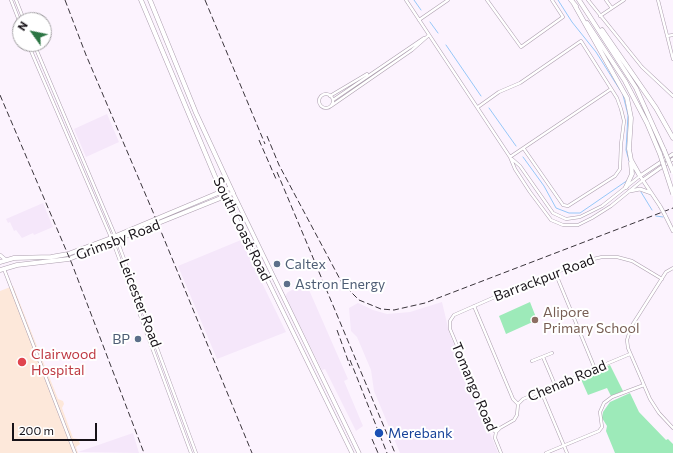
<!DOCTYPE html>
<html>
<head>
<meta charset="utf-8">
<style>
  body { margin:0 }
  #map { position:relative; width:673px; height:453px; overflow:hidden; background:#fcf3fe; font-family:Commissioner,sans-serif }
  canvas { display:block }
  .north { position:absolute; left:12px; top:12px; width:40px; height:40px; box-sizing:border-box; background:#fff; border:1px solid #a2a0a3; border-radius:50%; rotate:303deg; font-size:11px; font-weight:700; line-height:16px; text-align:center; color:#171218 }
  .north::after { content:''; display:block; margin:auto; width:14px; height:18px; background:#2b7543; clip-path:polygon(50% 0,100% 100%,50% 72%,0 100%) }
  .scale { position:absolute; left:12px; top:423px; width:85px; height:18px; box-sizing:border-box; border:2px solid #171218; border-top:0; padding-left:5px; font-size:12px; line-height:14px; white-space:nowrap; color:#171218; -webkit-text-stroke:3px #fff; paint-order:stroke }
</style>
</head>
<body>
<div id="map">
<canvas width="673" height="453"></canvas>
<div class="north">N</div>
<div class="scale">200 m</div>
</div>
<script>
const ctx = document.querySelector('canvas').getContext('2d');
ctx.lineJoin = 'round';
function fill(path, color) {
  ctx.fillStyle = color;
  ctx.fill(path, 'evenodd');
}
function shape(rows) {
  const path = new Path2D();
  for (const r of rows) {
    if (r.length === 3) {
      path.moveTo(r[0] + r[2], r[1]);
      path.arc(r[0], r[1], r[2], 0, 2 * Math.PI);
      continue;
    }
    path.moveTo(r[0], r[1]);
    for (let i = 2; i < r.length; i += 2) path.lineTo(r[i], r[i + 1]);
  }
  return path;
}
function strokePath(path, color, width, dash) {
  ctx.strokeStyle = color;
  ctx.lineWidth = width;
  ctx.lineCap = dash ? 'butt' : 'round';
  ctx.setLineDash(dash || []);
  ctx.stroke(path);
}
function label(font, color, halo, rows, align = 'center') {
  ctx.font = font + ' Commissioner,sans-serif';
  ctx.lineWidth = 4;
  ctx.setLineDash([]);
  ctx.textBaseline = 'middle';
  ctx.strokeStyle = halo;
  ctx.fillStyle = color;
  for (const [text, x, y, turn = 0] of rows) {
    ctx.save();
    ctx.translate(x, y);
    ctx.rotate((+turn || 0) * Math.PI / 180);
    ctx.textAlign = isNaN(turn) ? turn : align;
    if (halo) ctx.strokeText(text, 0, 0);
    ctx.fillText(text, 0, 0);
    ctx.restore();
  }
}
const industrial = shape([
  [107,114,119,142,86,157,74,129],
  [43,203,53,227,34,235,33,233,22,238,16,230,14,231,10,222,8,223,6,219],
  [241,240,286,332,217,359,178,266],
  [306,283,348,379,344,381,363,426,356,431,325,369,322,370,285,296,288,292],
  [442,302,449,332,498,453,400,453,374,391,371,370,357,337,351,331,349,308,358,303,373,310,387,314,410,312],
  [133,433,139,453,78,452]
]);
const medical = shape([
  [13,286,58,399,63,401,64,404,62,408,73,438,78,439,80,444,76,447,78,453,0,453,0,291]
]);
const green = shape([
  [530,302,537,320,506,334,499,316],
  [610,365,623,391,611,396,607,388,588,395,580,377],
  [630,393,639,412,666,440,668,439,673,444,673,453,615,453,606,431,607,426,602,418,603,412,610,402]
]);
const stream = shape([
  [414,0,421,10],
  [558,0,572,22,596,52,620,90],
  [430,22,438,33],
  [446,45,481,96],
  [623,95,628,115,626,150,630,164],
  [489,108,516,146],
  [523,157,544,186,556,208,569,213,580,213,628,180],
  [641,192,652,210],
  [656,216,663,217]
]);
const street = shape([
  [11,0,20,23],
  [16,0,24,20],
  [406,0,510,157,515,169,530,192,551,220,563,225,578,225,592,218,611,206,643,180],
  [487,0,521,47,563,17,552,0],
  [588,0,642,67,673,96],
  [606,0,611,7],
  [658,0,673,59],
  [600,16,624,0],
  [419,20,448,0],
  [667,36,673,35],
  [28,44,113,242,191,453],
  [34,44,117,240,196,453],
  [326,101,7],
  [330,96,367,74],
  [333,100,424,38],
  [331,106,412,50,429,35],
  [478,107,499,92,520,83,581,41,617,98,621,109,624,121,621,144,620,169,615,176,568,206,563,205,524,149],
  [510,157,611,89],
  [512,159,520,166,553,213,566,219,580,217,602,206,640,176],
  [673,268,666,272,631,327,627,340,628,348,650,399,659,413,673,428],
  [4,269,75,453],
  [555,272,595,369],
  [474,306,513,399,518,404],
  [543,357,555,385],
  [532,361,552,353],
  [541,391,567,453],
  [496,432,500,428,514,420,517,415,518,404,523,399,630,354],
  [501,453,495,438,496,432,492,429,450,329,450,321,454,315,529,282,589,260,602,257,617,257,632,261,662,279],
  [546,453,599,431,602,427,600,412,604,403,612,397,644,385]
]);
const secondary = shape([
  [643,180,673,159],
  [630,191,640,189,651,193],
  [660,206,640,176,673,154],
  [665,215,673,231],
  [0,255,6,260]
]);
const primary = shape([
  [233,193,359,453],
  [224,197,244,232,352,453]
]);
const highway = shape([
  [141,0,222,193],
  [571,0,576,6],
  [579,0,636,88,664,150],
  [574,4,627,98,631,118,629,149,631,160,640,176],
  [587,23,625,81,647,123,660,154],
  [602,30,656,108,673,138],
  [626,187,632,174,631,163],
  [0,262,14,258,51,257,68,254,111,238,230,188],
  [0,270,17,265,69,259,233,193,196,113,150,0]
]);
const rail = shape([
  [65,0,86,55,153,212,252,453],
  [205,0,265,144],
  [0,95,72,264,144,453],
  [267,136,279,165,342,283,359,300,381,309,394,310,425,303,673,208],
  [259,140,276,179],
  [277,172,395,453],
  [337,330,350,366],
  [350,360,387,453],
  [372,439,378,453]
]);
const secondaryBridge = shape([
  [660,206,665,215]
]);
const highwayBridge = shape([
  [664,150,673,172],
  [660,154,673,194]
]);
const markers = [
  [277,264,4,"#5c6f8a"],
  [287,284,4,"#5c6f8a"],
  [535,320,4,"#8d6e63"],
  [138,339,4,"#5c6f8a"],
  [22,362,5,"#e0444e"],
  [379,433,5,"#1a4fb4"]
];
const streetNames = [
  ["South Coast Road",242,229,64],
  ["Grimsby Road",118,240,-21],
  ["Barrackpur Road",544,278,-21],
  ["Leicester Road",140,303,69],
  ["Chenab Road",567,381,-23],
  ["Tomango Road",474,387,67]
];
const serviceNames = [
  ["Caltex",285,264],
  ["Astron Energy",295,284],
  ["BP",130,339,"right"]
];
const educationNames = [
  ["Alipore",543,312],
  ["Primary School",543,328]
];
const healthNames = [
  ["Clairwood",31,354],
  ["Hospital",31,370]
];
const transitNames = [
  ["Merebank",388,433]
];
fill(industrial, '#f5e7fa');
fill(medical, '#fde8da');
fill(green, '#9deab9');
strokePath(stream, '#96c7f8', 1);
strokePath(street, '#ac9eae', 3.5);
strokePath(secondary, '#ac9eae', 4);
strokePath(primary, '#ac9eae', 4.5);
strokePath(highway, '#ac9eae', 5);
strokePath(street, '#fff', 2.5);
strokePath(secondary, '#fff', 3);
strokePath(primary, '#fff', 3.5);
strokePath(highway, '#fff', 4);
strokePath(rail, '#3a343b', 1, [6, 3]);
strokePath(secondaryBridge, '#ac9eae', 4, []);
strokePath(highwayBridge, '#ac9eae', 5, []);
strokePath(secondaryBridge, '#fff', 3);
strokePath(highwayBridge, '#fff', 4);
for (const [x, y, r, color] of markers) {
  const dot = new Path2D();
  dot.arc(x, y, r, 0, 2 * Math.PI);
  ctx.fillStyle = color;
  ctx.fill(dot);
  strokePath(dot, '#fff', 1.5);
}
label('14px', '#171218', '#fff', streetNames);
label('14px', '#4e5e75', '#fff', serviceNames, 'left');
label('14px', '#785e54', '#fff', educationNames, 'left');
label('14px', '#be3a42', '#fff', healthNames, 'left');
label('14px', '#164399', '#fff', transitNames, 'left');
</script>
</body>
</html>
